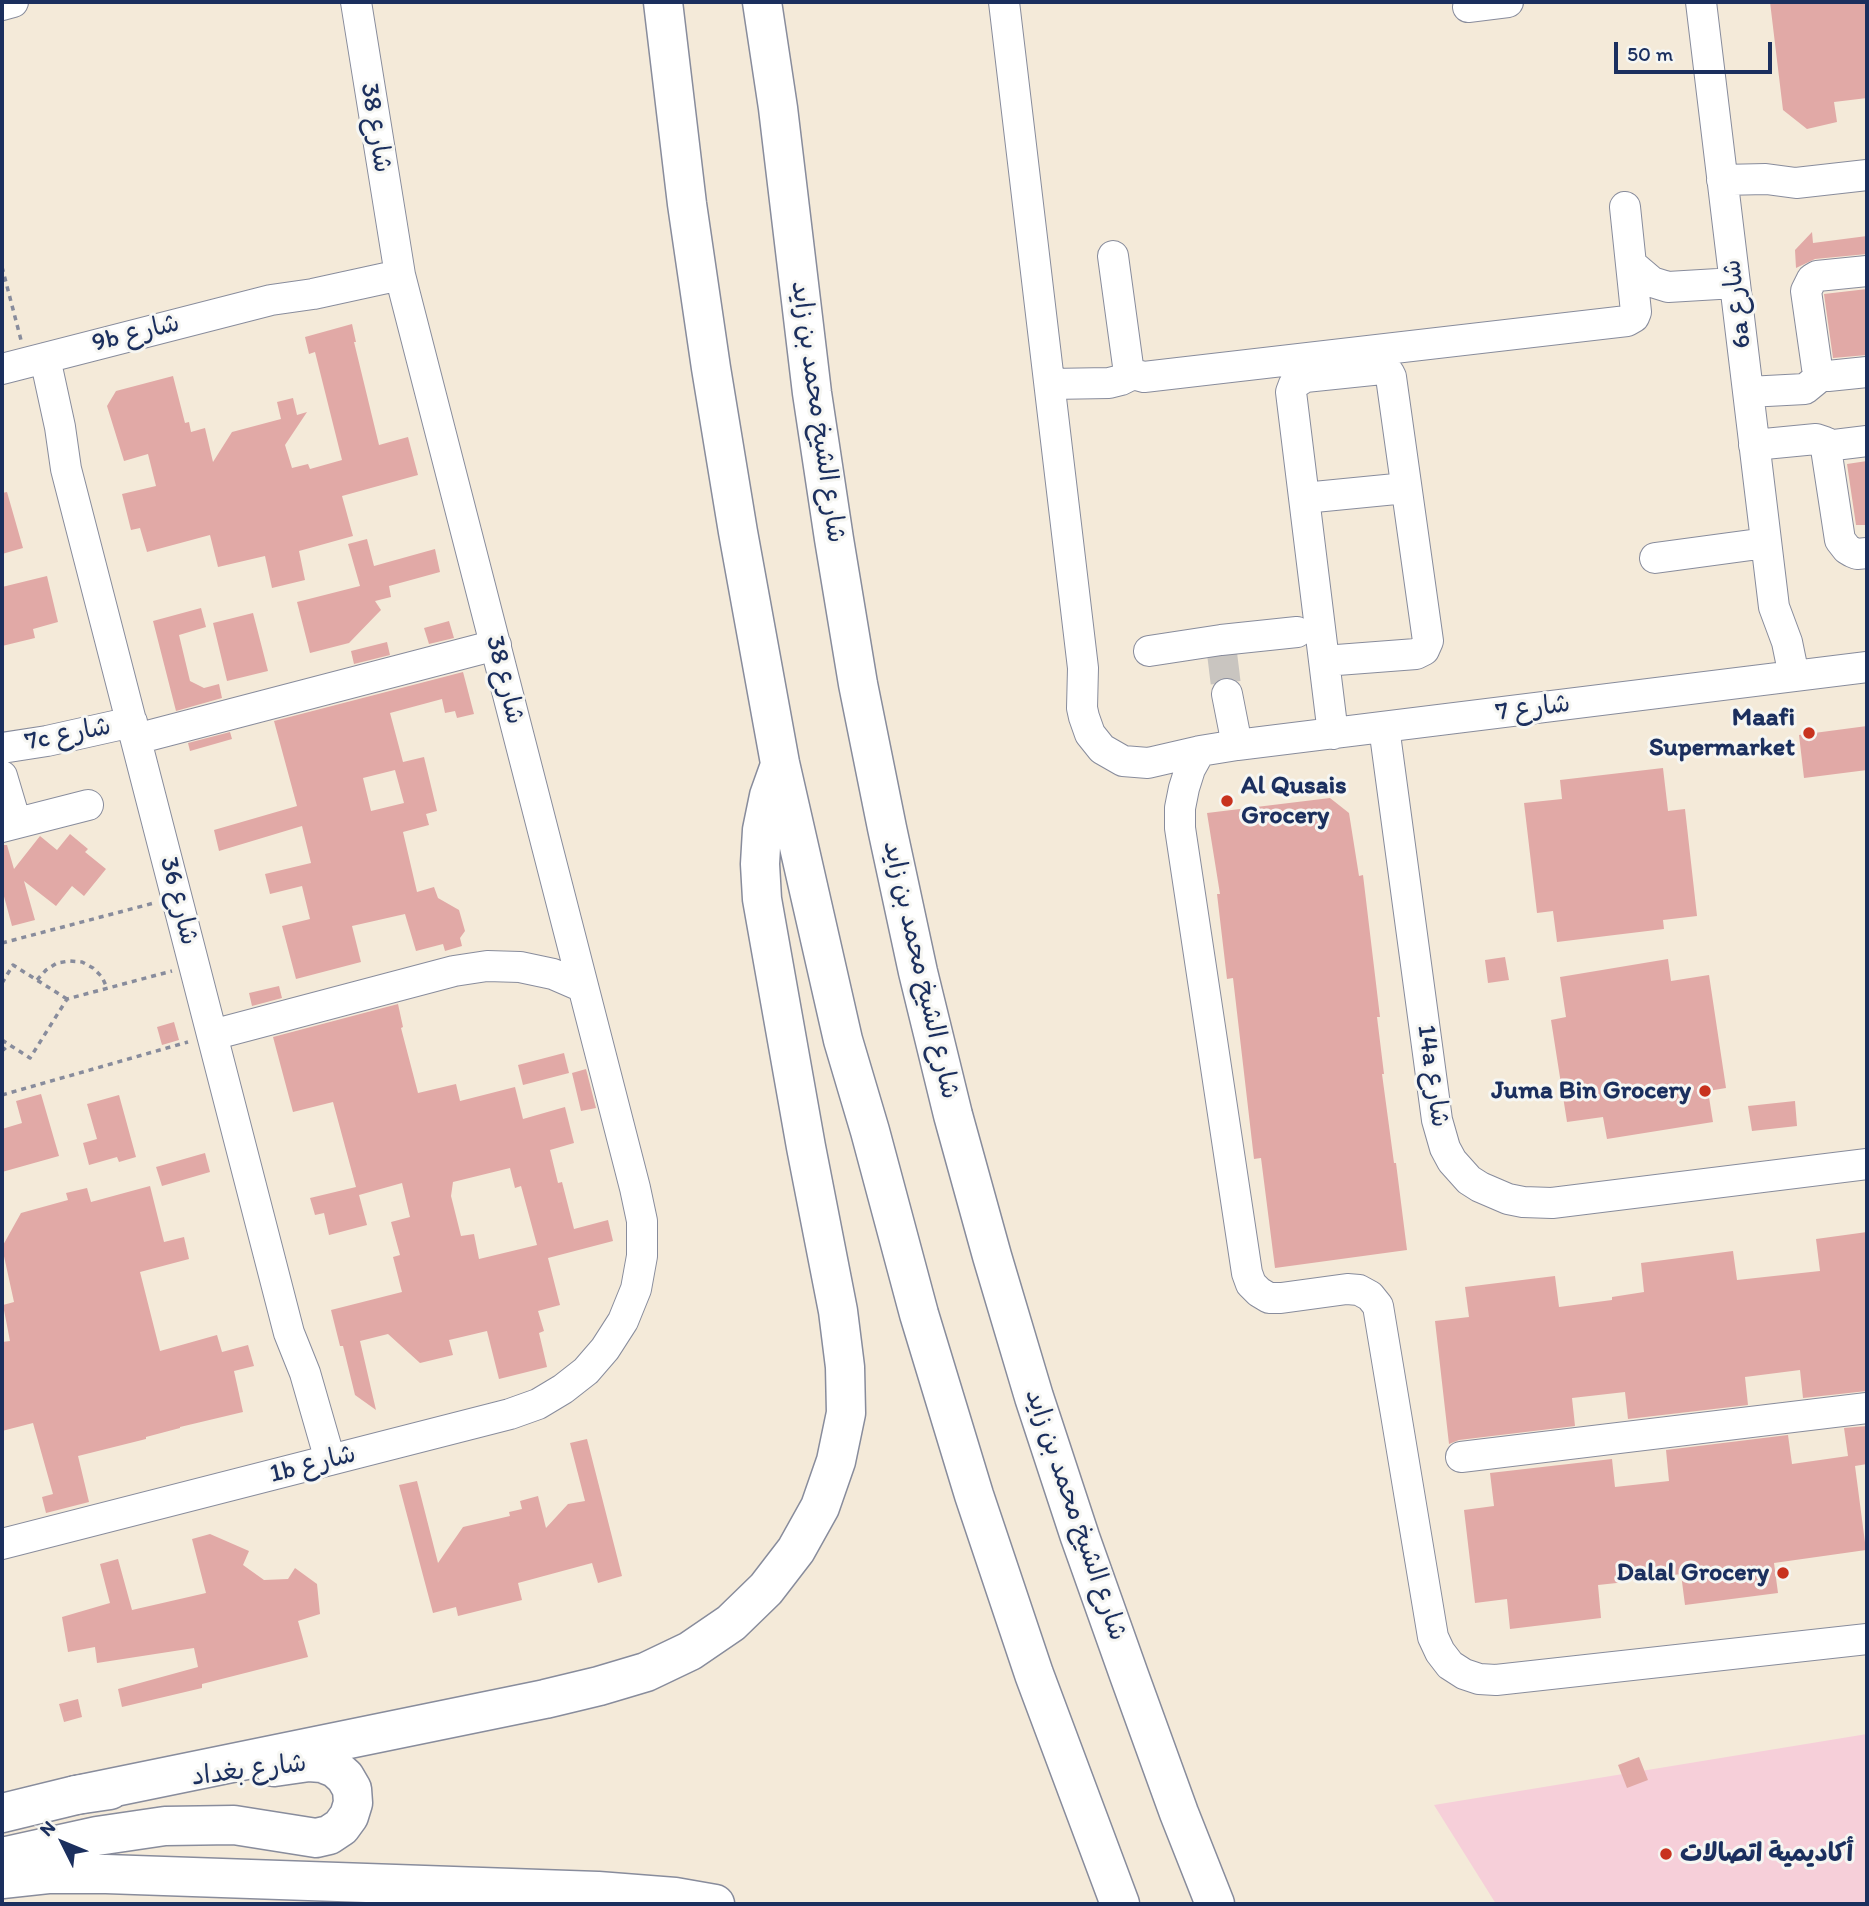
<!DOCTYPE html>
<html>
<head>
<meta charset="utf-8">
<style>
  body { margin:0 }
  #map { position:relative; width:1869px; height:1906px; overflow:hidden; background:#f4ead9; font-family:Itim,sans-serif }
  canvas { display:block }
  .frame { position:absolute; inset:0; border:4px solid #1b2f5e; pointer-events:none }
  .north { position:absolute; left:28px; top:1808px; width:70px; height:70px; -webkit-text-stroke:5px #f6f6f2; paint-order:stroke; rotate:313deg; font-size:19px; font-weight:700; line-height:28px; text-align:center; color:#1b2f5e }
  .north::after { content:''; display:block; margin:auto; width:24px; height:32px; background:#1b2f5e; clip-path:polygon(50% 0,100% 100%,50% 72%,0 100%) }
  .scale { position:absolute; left:1614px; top:42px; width:158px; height:32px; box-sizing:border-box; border:4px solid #1b2f5e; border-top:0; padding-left:9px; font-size:21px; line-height:24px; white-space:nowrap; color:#1b2f5e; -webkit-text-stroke:5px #f6f6f2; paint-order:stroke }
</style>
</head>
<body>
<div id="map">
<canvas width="1869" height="1906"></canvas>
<div class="frame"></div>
<div class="north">N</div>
<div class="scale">50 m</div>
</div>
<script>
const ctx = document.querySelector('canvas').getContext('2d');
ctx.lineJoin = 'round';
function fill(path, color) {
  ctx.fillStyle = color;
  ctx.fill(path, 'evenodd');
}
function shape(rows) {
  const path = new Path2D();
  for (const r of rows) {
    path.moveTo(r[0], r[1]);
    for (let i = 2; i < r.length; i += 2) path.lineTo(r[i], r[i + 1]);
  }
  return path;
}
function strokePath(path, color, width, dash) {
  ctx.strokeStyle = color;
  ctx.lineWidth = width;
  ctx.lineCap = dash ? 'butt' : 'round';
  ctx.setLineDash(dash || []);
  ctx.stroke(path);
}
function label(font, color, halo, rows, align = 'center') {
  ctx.font = font + ' Itim,"Playpen Sans Arabic",sans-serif';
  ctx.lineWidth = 6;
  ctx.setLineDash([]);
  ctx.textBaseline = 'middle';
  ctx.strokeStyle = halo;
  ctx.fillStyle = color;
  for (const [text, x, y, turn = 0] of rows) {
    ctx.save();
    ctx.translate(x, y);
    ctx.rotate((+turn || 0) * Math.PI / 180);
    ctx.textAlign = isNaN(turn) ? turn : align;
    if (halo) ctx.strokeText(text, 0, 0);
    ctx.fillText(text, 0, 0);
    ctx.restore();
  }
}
const built = shape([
  [1867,1734,1867,1904,1496,1904,1434,1805]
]);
const building = shape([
  [1770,2,1867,2,1867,98,1834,102,1837,122,1807,129,1783,110],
  [1812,232,1813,243,1867,236,1867,254,1815,259,1796,268,1795,250],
  [1867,289,1867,355,1833,358,1824,294],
  [352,324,356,342,354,342,379,445,408,437,418,475,342,496,353,536,299,551,305,580,272,588,265,556,218,567,210,535,147,552,140,528,131,530,122,494,156,486,148,454,124,461,107,406,116,391,173,376,185,423,189,422,191,432,205,428,213,462,232,432,281,419,277,402,293,398,297,415,307,412,285,445,292,468,308,464,310,469,342,460,315,352,309,354,305,337],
  [1867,461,1867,525,1856,525,1847,464],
  [7,492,23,548,2,554,2,493],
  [367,539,374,566,435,549,440,572,389,586,391,597,375,601,381,610,349,643,310,653,297,602,360,586,348,544],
  [47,576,58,622,33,629,35,638,2,646,2,587],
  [201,608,206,627,179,635,190,681,204,688,219,684,222,698,176,711,153,621],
  [253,613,268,671,227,681,213,623],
  [449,621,454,638,429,644,424,628],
  [387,642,390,655,354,664,351,651],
  [463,672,474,714,457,718,455,711,445,713,442,699,390,713,403,762,424,757,437,811,426,814,429,825,403,832,417,892,434,887,438,898,459,910,465,931,460,938,462,946,445,951,443,944,416,951,405,914,352,926,361,962,296,979,282,926,310,919,302,886,270,894,265,874,311,863,302,826,219,851,214,830,297,806,274,721],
  [395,770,404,803,371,811,363,778],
  [1867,726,1867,770,1804,778,1799,735],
  [230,732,232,739,190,751,188,743],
  [1663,768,1668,811,1685,809,1697,916,1663,920,1664,929,1557,942,1553,911,1537,913,1524,803,1562,799,1560,780],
  [1330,798,1349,813,1359,876,1363,875,1380,1017,1377,1017,1384,1074,1382,1074,1394,1163,1396,1163,1407,1250,1275,1268,1261,1158,1254,1159,1233,978,1227,979,1217,894,1220,894,1207,813],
  [70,834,88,849,85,852,106,869,84,896,72,886,56,906,24,881,35,920,12,926,2,889,2,845,7,845,14,869,40,836,57,850],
  [1505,957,1509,980,1488,983,1485,960],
  [1668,959,1671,981,1709,975,1726,1088,1708,1091,1713,1122,1607,1139,1603,1117,1567,1122,1551,1020,1566,1017,1560,977],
  [279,986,282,998,252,1006,249,993],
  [398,1004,403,1027,401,1028,418,1093,456,1084,460,1101,515,1087,523,1119,565,1107,574,1143,550,1150,558,1183,562,1182,574,1229,608,1220,613,1241,548,1258,560,1305,538,1311,544,1331,539,1333,547,1367,499,1379,487,1331,449,1340,453,1355,420,1363,388,1334,360,1341,376,1410,355,1395,343,1346,340,1346,331,1310,402,1292,393,1257,400,1255,391,1222,410,1217,402,1183,359,1195,367,1225,329,1235,324,1213,315,1215,310,1198,356,1187,333,1102,293,1112,273,1037],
  [510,1168,515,1188,521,1186,537,1245,479,1259,474,1234,461,1236,451,1196,453,1182],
  [174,1022,179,1040,162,1045,157,1027],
  [564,1053,569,1073,523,1085,518,1065],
  [586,1069,596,1108,581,1111,572,1073],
  [41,1094,59,1156,2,1172,2,1129,22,1123,16,1101],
  [119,1095,136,1157,119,1162,117,1157,89,1165,83,1143,97,1139,87,1104],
  [1795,1101,1797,1126,1752,1131,1748,1106],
  [205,1153,210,1172,162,1186,156,1167],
  [150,1186,164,1242,184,1237,189,1259,140,1272,160,1351,217,1335,222,1352,248,1345,254,1366,234,1371,243,1412,180,1427,180,1428,146,1437,146,1439,78,1456,89,1502,46,1513,42,1497,53,1494,33,1423,2,1431,2,1342,10,1341,3,1305,14,1302,2,1247,21,1213,68,1200,66,1193,87,1188,91,1202],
  [1867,1232,1867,1391,1803,1398,1800,1370,1745,1377,1748,1405,1628,1419,1625,1392,1572,1398,1575,1426,1459,1440,1449,1444,1435,1321,1469,1317,1465,1287,1555,1276,1559,1307,1612,1300,1612,1297,1644,1292,1641,1263,1733,1251,1737,1280,1820,1271,1816,1239],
  [1867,1426,1867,1464,1855,1466,1866,1550,1774,1563,1778,1593,1685,1605,1681,1574,1626,1581,1626,1582,1598,1585,1601,1618,1510,1629,1507,1599,1475,1603,1464,1510,1494,1506,1490,1473,1612,1459,1615,1487,1669,1481,1666,1450,1788,1435,1792,1464,1848,1456,1844,1428],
  [587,1439,622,1576,598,1583,592,1563,518,1583,522,1600,458,1616,456,1607,433,1613,399,1485,417,1481,438,1563,463,1527,510,1516,509,1512,522,1509,520,1501,538,1496,546,1528,568,1504,585,1501,570,1443],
  [210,1534,249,1551,243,1565,264,1580,288,1579,295,1568,317,1584,320,1614,298,1621,308,1657,202,1684,202,1688,122,1707,118,1689,198,1667,194,1648,97,1663,95,1647,68,1652,62,1617,110,1603,100,1564,118,1559,132,1610,206,1593,192,1539],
  [78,1699,82,1717,64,1722,59,1704],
  [1639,1757,1648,1780,1627,1788,1618,1765]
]);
const minorTunnel = shape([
  [1222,653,1227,694]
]);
const path = shape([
  [2,267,21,340],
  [2,943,154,903],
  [37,980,46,970,57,963,69,961,82,962,93,968,102,977,107,988],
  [2,983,13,965,67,999],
  [2,1040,30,1058,67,999,172,971],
  [2,1051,9,1045],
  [2,1095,188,1042]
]);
const minor = shape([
  [1004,2,1083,668,1082,708,1084,717,1090,734,1102,749,1123,761,1148,763,1200,751,1237,745,1867,667],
  [1701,2,1774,607,1787,642,1794,676],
  [2,5,13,2],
  [1468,7,1508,2],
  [1722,180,1766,179,1796,183,1867,175],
  [1113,256,1128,366,1133,374,1144,377,1627,321,1634,317,1636,312,1625,207],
  [1632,265,1652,282,1668,287,1735,283],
  [1867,271,1817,276,1812,279,1806,291,1817,368,1820,372,1828,376,1867,372],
  [45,358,60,427,66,469,289,1333,305,1373,330,1460],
  [2,369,271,300,313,294,400,275],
  [1050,384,1109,383,1121,380,1133,374],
  [1748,392,1805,389,1816,380,1820,372],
  [1754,445,1816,439,1825,442,1840,540,1847,549,1852,552,1857,554,1867,553],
  [1826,446,1867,441],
  [1304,498,1406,488],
  [1655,558,1766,543],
  [1149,651,1221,640,1297,632],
  [1324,661,1416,654,1424,650,1428,641,1391,377,1389,373,1382,369,1305,377,1294,384,1291,392,1333,734],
  [1227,694,1237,745],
  [1384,727,1437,1120,1445,1148,1452,1161,1469,1180,1480,1187,1508,1199,1523,1202,1552,1203,1867,1164],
  [136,739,496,645],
  [2,748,47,741,132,722],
  [1200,751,1190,769,1184,788,1180,808,1180,828,1247,1273,1251,1284,1259,1292,1269,1298,1281,1298,1347,1289,1359,1290,1370,1296,1378,1306,1433,1637,1440,1652,1450,1665,1464,1674,1479,1679,1496,1680,1867,1639],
  [2,776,16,823],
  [2,827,88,805],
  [212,1035,454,971,487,966,520,967,553,974,583,987],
  [1461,1457,1867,1408],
  [2,1544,510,1414,538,1404,563,1389,586,1371,605,1349,623,1321,636,1289,642,1256,642,1221,635,1188,400,275,356,2]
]);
const major = shape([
  [2,1813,76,1795,110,1790],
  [2,1857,97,1836,165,1826,234,1825,316,1838,329,1835,341,1827,349,1816,353,1803,352,1789,345,1777,335,1768,322,1763,309,1762,274,1767]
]);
const highway = shape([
  [663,2,687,204,711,368,738,532,780,763,843,1040,870,1131,919,1314,974,1495,1034,1674,1120,1904],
  [762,2,778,108,812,393,834,539,858,684,887,828,918,972,953,1115,992,1256,1034,1397,1080,1537,1129,1675,1179,1813,1215,1904],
  [76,1795,545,1699,599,1686,646,1672,690,1651,731,1623,766,1589,796,1550,820,1507,836,1461,846,1413,845,1367,838,1311,806,1147,762,899,760,864,762,830,769,796,779,768],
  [2,1879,48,1874,106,1874,598,1891,675,1897,715,1904]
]);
const markers = [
  [1809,733,7,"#c8321e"],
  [1227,801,7,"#c8321e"],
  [1705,1091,7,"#c8321e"],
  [1783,1573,7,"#c8321e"],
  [1666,1854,7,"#c8321e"]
];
const streetNames = [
  ["شارع 38",375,128,81],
  ["6a شارع",1738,304,-97],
  ["9b شارع",136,334,-14],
  ["شارع الشيخ محمد بن زايد",817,412,82],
  ["شارع 38",504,680,76],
  ["شارع 7",1533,709,-7],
  ["7c شارع",68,735,-11],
  ["شارع 36",178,901,76],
  ["شارع الشيخ محمد بن زايد",920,970,77],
  ["14a شارع",1432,1076,82],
  ["1b شارع",313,1465,-14],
  ["شارع الشيخ محمد بن زايد",1075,1515,71],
  ["شارع بغداد",249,1771,-7]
];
const poiNames = [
  ["Maafi",1795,718],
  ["Supermarket",1795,748],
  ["Al Qusais",1241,786,"left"],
  ["Grocery",1241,816,"left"],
  ["Juma Bin Grocery",1691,1091],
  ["Dalal Grocery",1769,1573],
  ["أكاديمية اتصالات",1680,1854,"left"]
];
fill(built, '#f6cfd9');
fill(building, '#e1a9a6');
strokePath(minorTunnel, '#c9c5c0', 30, [30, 15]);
strokePath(minor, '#888c9c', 32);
strokePath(major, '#888c9c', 41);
strokePath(highway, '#888c9c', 41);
strokePath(path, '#888c9c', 3.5, [5, 5]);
strokePath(minor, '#fff', 30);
strokePath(major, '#fff', 38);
strokePath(highway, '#fff', 38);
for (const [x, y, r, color] of markers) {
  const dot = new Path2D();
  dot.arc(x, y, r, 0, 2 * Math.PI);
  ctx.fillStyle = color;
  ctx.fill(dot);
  strokePath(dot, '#f6f6f2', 2.5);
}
label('26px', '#1b2f5e', '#f6f6f2', streetNames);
label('bold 26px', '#1b2f5e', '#f6f6f2', poiNames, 'right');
</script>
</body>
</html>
